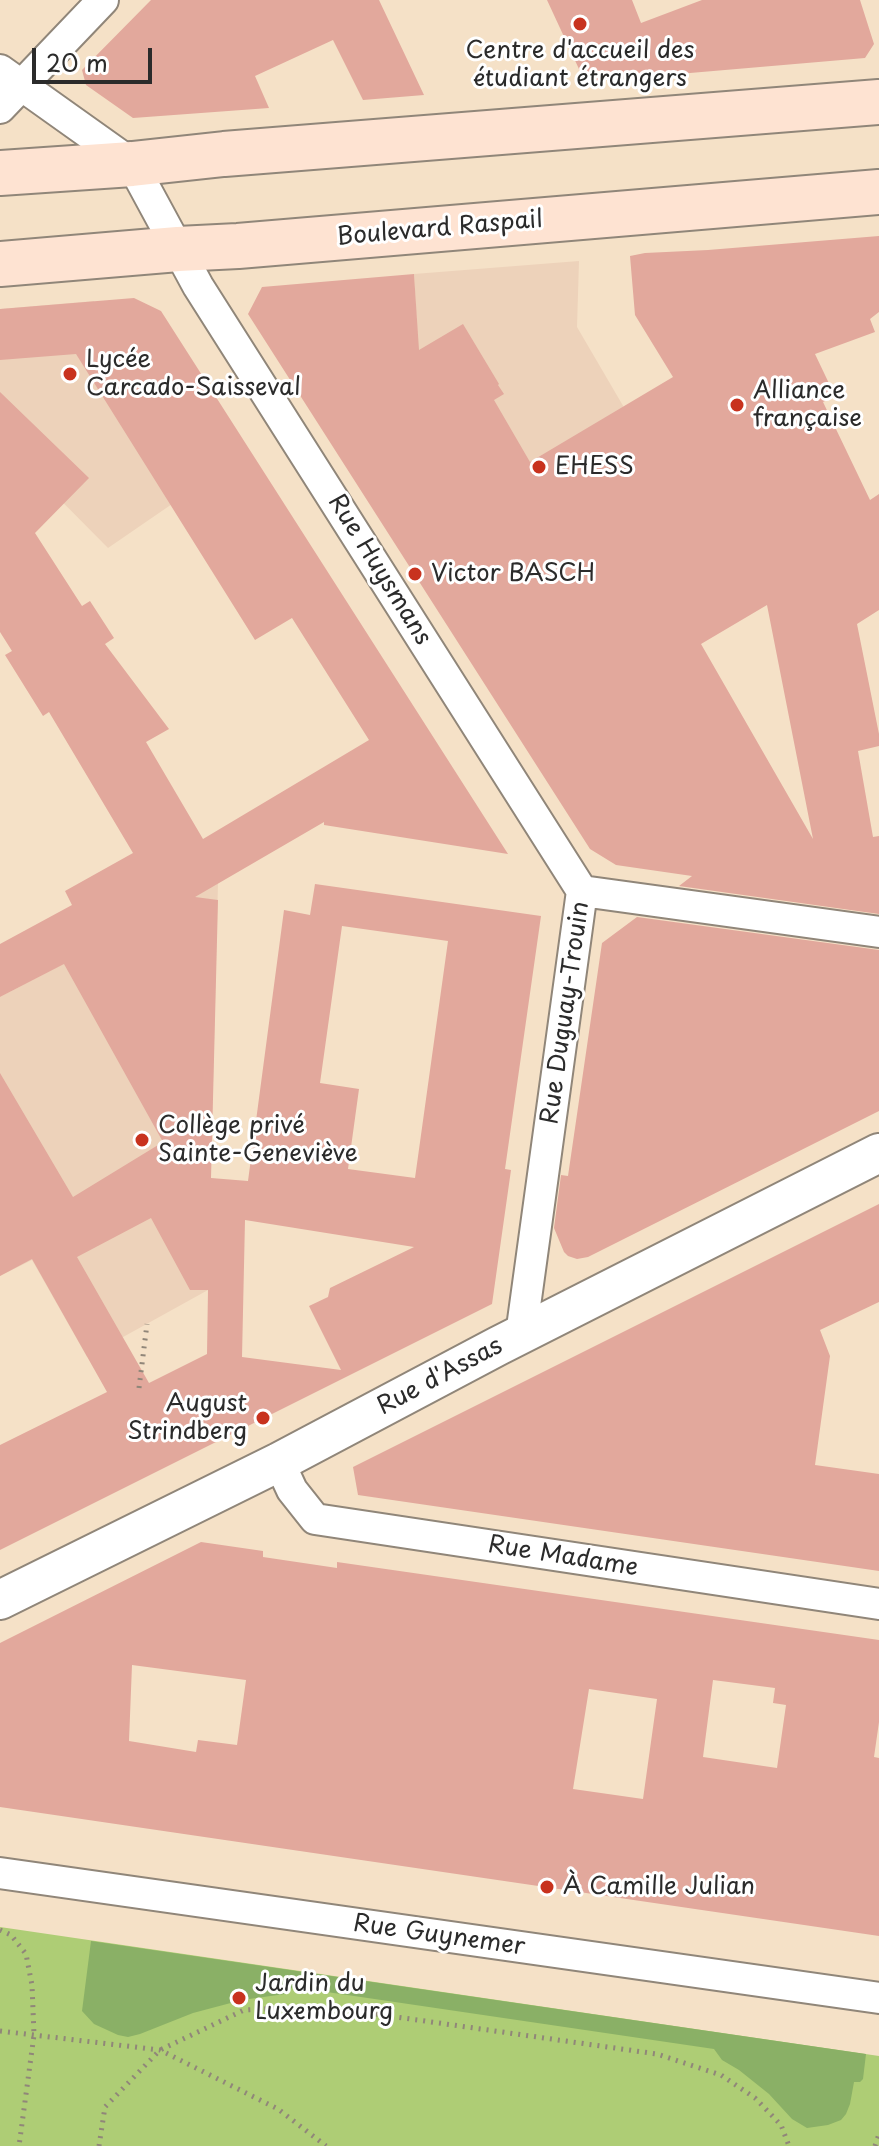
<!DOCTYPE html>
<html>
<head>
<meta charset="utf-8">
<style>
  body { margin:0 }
  #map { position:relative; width:879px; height:2146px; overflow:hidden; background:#f5e1c7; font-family:"Playpen Sans",sans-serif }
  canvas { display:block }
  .scale { position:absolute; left:32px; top:48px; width:120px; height:36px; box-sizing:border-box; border:4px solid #2b2b2b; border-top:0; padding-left:10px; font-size:24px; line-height:28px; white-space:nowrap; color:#2b2b2b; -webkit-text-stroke:6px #fff; paint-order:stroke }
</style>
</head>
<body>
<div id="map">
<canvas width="879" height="2146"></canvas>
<div class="scale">20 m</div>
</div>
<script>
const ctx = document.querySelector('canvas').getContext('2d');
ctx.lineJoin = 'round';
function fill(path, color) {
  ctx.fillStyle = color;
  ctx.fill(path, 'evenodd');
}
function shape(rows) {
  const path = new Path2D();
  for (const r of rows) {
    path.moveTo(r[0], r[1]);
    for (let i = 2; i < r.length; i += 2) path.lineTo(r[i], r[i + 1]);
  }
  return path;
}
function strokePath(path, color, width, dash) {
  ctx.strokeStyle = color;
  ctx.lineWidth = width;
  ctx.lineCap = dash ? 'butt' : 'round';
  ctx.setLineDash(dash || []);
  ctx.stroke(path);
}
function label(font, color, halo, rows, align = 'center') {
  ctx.font = font + ' "Playpen Sans",sans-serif';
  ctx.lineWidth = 6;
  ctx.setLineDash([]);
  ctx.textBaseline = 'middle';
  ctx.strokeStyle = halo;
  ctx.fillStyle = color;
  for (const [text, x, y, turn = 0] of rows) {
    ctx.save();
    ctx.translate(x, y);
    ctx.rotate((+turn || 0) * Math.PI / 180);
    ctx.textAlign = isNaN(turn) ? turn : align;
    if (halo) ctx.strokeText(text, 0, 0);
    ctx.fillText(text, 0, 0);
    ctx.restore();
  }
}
const built = shape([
  [579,261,577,327,636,428,681,610,419,364,414,274],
  [94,301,207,480,108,548,0,439,0,309],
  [218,883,208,1290,87,1357,32,1260,0,1276,0,997]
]);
const green = shape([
  [0,1927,879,2056,879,2146,0,2146]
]);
const forest = shape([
  [91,1941,866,2054,863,2079,860,2082,854,2082,850,2104,846,2114,841,2120,828,2125,807,2128,792,2119,769,2094,739,2070,722,2060,714,2049,293,1987,285,1994,242,2000,193,2013,140,2034,128,2037,118,2035,94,2024,82,2011]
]);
const building = shape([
  [151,0,379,0,424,95,363,100,333,40,255,76,269,108,133,118,86,85,82,70],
  [547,0,632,0,641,23,702,0,860,0,874,44,865,58,585,82],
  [879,236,879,312,870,319,875,332,815,354,835,396,823,402,870,500,879,494,879,610,857,624,879,734,879,746,858,751,873,837,879,836,879,914,679,886,692,876,616,865,590,849,248,314,262,287,414,274,419,350,463,324,499,384,498,385,504,394,494,400,530,462,673,377,635,315,630,256,645,253,708,250],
  [767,605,813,839,701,644],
  [134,298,161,311,508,854,324,825,324,822,195,897,218,900,211,1178,248,1181,284,910,310,915,315,884,541,916,505,1169,511,1170,492,1304,0,1550,0,1445,107,1392,32,1259,0,1276,0,1073,73,1197,163,1142,64,964,0,997,0,944,72,905,65,891,133,853,49,712,43,716,5,655,12,651,0,632,0,392,89,478,35,533,82,606,90,601,114,638,105,644,169,729,146,742,203,839,369,740,292,618,255,640,76,354,0,360,0,309],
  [342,926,448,941,415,1178,348,1169,359,1089,320,1083],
  [151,1218,190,1290,208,1290,207,1354,149,1383,77,1257],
  [245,1220,414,1247,330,1288,328,1297,309,1306,341,1370,242,1357],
  [637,917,879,950,879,1111,588,1257,577,1259,568,1256,564,1252,554,1228,561,1175,568,1176,602,943],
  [879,1204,879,1302,820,1330,830,1356,815,1465,879,1474,879,1571,358,1495,353,1467],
  [201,1542,263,1551,263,1557,337,1568,337,1562,879,1640,879,1722,874,1757,879,1758,879,1936,0,1807,0,1643],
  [132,1665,246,1680,237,1745,198,1740,196,1752,129,1741],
  [713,1680,775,1688,773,1703,786,1705,777,1768,703,1757],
  [589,1689,657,1699,643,1799,573,1789]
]);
const path = shape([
  [139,1388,147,1324],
  [0,1930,11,1935,26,1954,32,1985,34,2035,19,2146],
  [0,2031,160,2050,278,2109,326,2146],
  [99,2146,105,2107,160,2050,244,2010,319,2006,657,2054,721,2075,755,2098,781,2125,789,2146],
  [875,2146,879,2134]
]);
const minor = shape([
  [0,70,132,164,198,286,582,891],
  [0,108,103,0],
  [582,891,879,932],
  [521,1335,582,891],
  [279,1462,292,1490,315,1519,879,1604],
  [0,1873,879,1998]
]);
const tertiary = shape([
  [0,1600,279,1462,498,1346,879,1153]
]);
const secondary = shape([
  [0,173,132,164,224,154,879,102],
  [0,264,178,249,238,246,879,192]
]);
const markers = [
  [580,24,8,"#c8321e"],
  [70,374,8,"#c8321e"],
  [737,405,8,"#c8321e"],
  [539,467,8,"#c8321e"],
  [415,574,8,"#c8321e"],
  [142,1140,8,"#c8321e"],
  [263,1418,8,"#c8321e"],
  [547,1887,8,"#c8321e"],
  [239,1998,8,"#c8321e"]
];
const poiNames = [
  ["Centre d'accueil des",580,51,"center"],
  ["étudiant étrangers",580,79,"center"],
  ["Lycée",86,360],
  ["Carcado-Saisseval",86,388],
  ["Alliance",753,391],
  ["française",753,419],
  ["EHESS",555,467],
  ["Victor BASCH",431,574],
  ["Collège privé",158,1126],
  ["Sainte-Geneviève",158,1154],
  ["August",247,1404,"right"],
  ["Strindberg",247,1432,"right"],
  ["À Camille Julian",563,1887],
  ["Jardin du",255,1984],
  ["Luxembourg",255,2012]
];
const streetNames = [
  ["Boulevard Raspail",440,229,-5],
  ["Rue Huysmans",379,570,58],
  ["Rue Duguay-Trouin",566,1013,-82],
  ["Rue d'Assas",440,1377,-28],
  ["Rue Madame",563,1557,9],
  ["Rue Guynemer",439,1936,8]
];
fill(built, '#edd2ba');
fill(green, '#aecd75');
fill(forest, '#8ab066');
fill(building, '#e2a89c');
strokePath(minor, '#908679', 34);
strokePath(tertiary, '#908679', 42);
strokePath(secondary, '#908679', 48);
strokePath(path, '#908679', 5, [2, 6]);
strokePath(minor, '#fff', 30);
strokePath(tertiary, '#fff', 38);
strokePath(secondary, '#fee3d2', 44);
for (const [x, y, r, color] of markers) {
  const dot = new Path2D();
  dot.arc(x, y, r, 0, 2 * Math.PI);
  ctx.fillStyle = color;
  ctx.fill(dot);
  strokePath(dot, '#fff', 3);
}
label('24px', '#2b2b2b', '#fff', poiNames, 'left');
label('24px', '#2b2b2b', '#fff', streetNames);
</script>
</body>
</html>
